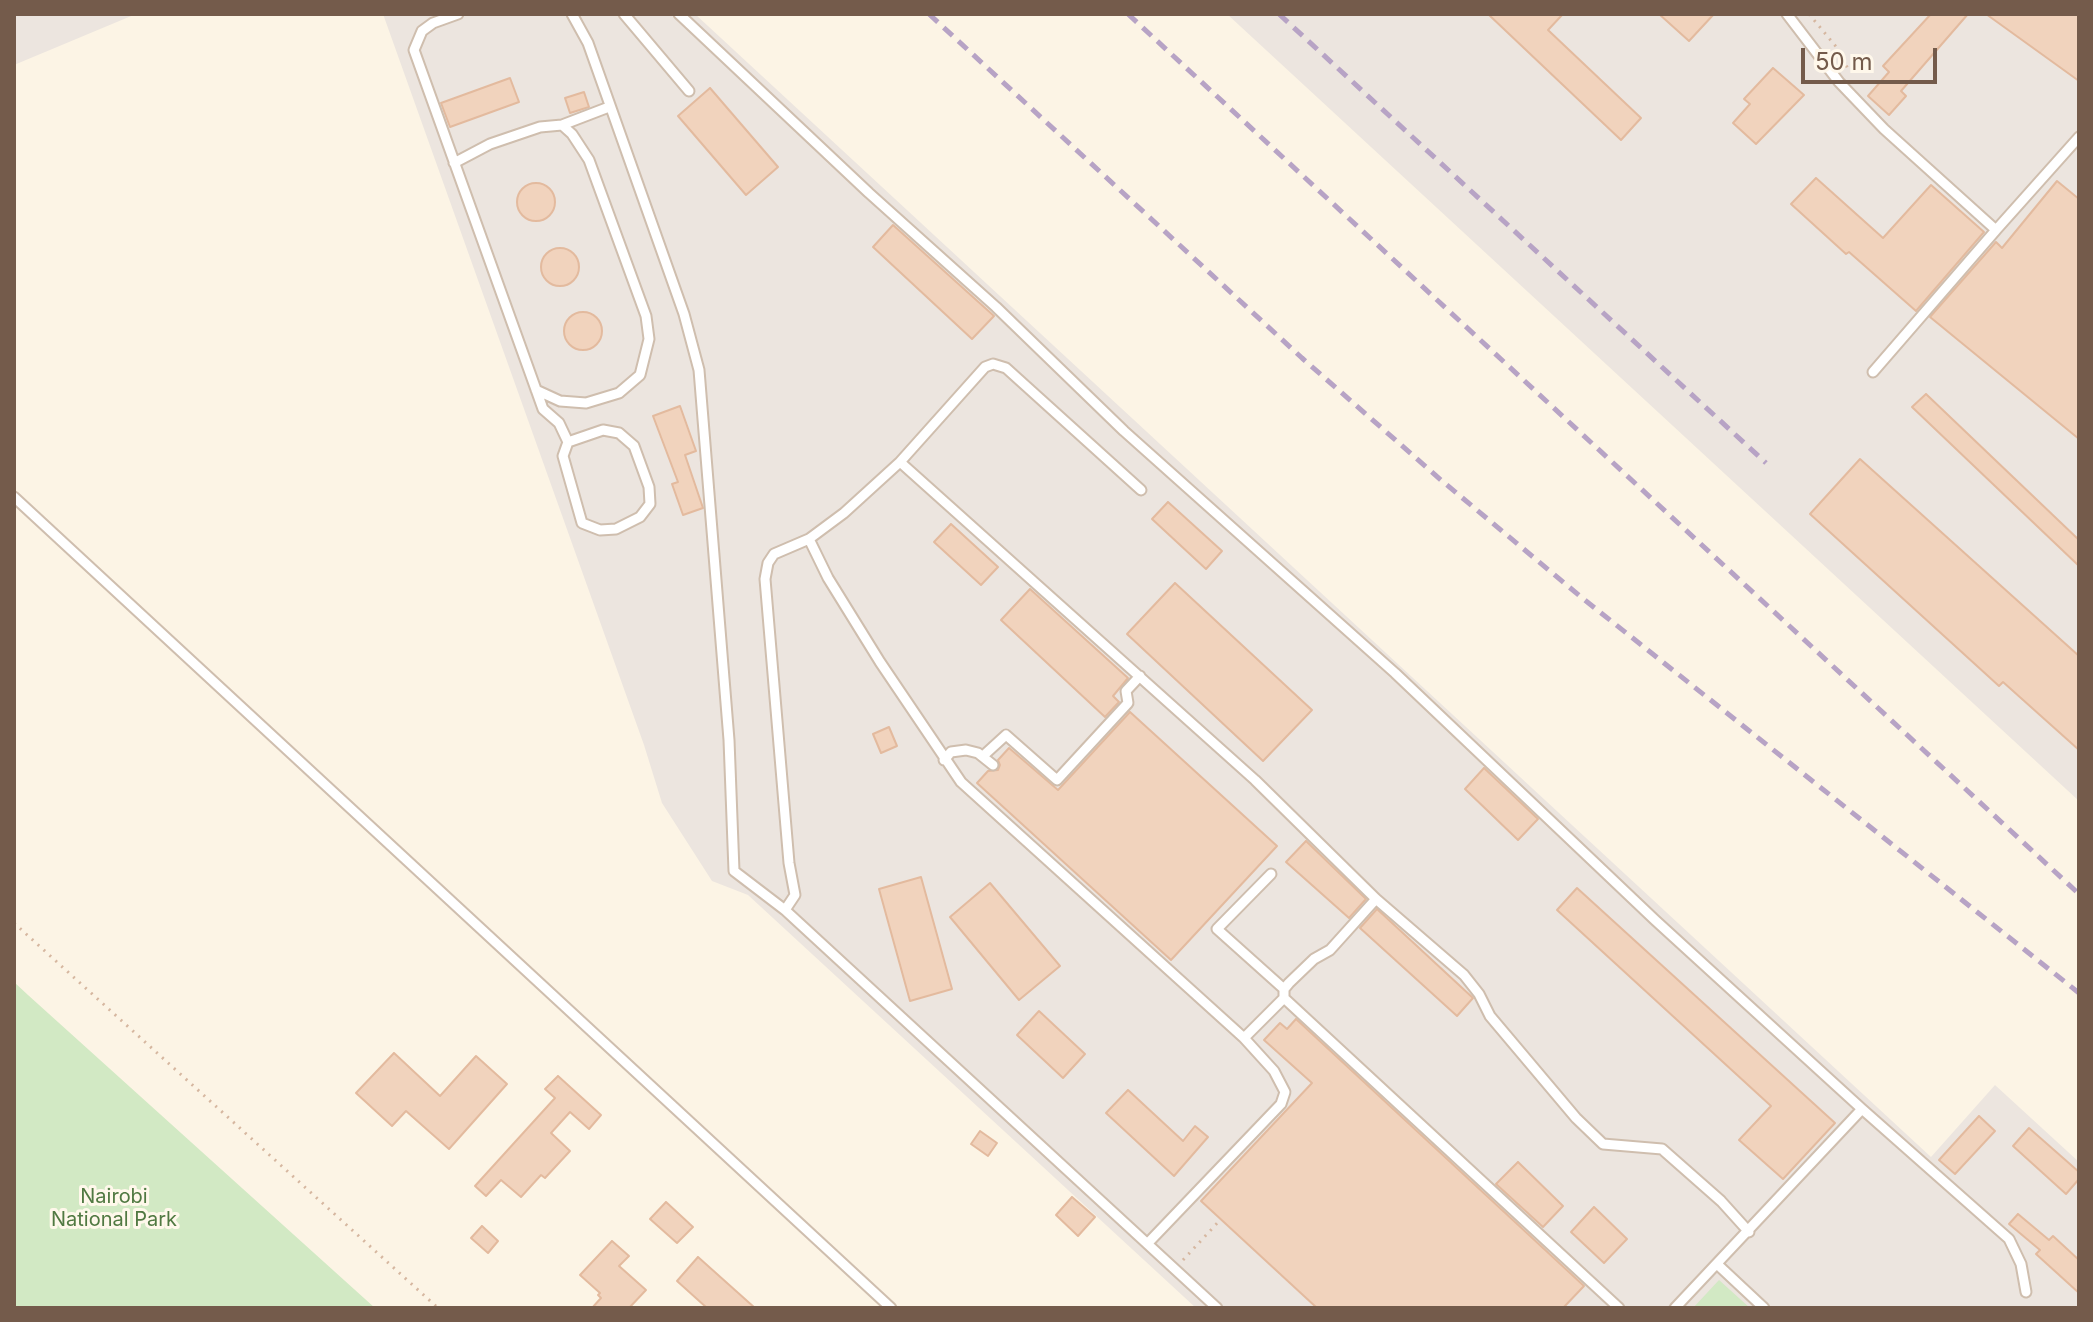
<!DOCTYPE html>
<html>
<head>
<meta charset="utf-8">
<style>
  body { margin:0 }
  #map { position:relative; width:2093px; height:1322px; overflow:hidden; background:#fcf4e5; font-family:Inter,sans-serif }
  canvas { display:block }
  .frame { position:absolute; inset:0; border:16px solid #745b4b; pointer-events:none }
  .scale { position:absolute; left:1801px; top:48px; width:136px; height:36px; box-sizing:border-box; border:4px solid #745b4b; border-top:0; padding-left:10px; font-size:24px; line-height:28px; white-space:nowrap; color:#745b4b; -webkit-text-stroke:6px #fff8eb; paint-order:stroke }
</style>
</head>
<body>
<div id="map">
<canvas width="2093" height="1322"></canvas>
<div class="frame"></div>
<div class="scale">50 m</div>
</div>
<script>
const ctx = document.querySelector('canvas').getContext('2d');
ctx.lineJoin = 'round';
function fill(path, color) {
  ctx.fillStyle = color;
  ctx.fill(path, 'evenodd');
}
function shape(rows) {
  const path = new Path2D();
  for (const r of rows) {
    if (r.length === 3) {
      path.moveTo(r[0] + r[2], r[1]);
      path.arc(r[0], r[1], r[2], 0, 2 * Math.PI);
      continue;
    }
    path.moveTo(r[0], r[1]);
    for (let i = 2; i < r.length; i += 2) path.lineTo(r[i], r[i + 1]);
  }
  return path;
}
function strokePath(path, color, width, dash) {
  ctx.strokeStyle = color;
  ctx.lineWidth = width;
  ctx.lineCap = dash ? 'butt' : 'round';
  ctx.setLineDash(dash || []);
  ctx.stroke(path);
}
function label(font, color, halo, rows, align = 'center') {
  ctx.font = font + ' Inter,sans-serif';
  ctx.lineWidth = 6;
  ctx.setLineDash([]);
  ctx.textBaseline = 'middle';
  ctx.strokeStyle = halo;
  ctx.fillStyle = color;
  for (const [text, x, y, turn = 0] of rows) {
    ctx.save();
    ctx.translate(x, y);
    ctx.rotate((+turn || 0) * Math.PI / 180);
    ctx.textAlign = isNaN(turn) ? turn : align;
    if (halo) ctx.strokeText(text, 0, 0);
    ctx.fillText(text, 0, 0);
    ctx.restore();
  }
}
const industrial = shape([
  [14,14,136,14,14,65],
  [383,14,695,14,1931,1157,1995,1085,2079,1162,2079,1308,1196,1308,748,895,712,881,662,803,644,745],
  [1227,14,2079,14,2079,801]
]);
const green = shape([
  [14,982,28,995,375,1308,14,1308],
  [1719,1280,1750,1308,1693,1308]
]);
const building = shape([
  [1488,14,1563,14,1548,30,1641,118,1621,140,1488,14],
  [1659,14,1714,14,1689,41,1659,14],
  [1931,14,1968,14,1901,91,1906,96,1889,115,1868,96,1889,72,1883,66,1931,14],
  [1986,14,2079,14,2079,81,1986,14],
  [1773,68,1804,95,1756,144,1733,123,1750,104,1744,99,1773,68],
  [510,78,519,102,450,127,441,103,510,78],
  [710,88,778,167,746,195,678,116,710,88],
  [584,92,589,107,570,113,565,98,584,92],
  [1816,178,1883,238,1931,185,1984,232,1916,311,1849,252,1846,254,1791,204,1816,178],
  [2057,181,2079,199,2079,439,1930,317,1996,242,2002,248,2057,181],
  [536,202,19],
  [893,225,994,316,972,339,873,247,893,225],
  [560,267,19],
  [583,331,19],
  [1926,394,2079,540,2079,566,1912,407,1926,394],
  [680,406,696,451,685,455,703,508,683,515,672,484,678,482,653,416,680,406],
  [1860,459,2079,656,2079,750,2003,682,1999,686,1810,514,1860,459],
  [1168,502,1222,551,1206,569,1152,519,1168,502],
  [951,524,998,567,981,585,934,542,951,524],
  [1175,583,1312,710,1263,761,1127,634,1175,583],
  [1030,589,1128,678,1113,696,1119,702,1105,717,1001,620,1030,589],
  [1130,712,1277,846,1171,960,977,783,988,771,998,770,1000,765,998,760,1009,748,1058,790,1130,712],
  [889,727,897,746,881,753,873,734,889,727],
  [1484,768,1538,819,1518,840,1465,789,1484,768],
  [1306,841,1366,899,1349,918,1286,862,1306,841],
  [921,877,952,989,910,1001,879,889,921,877],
  [990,883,1060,966,1019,1000,950,917,990,883],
  [1577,888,1835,1123,1783,1179,1739,1140,1771,1106,1557,910,1577,888],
  [1377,909,1473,998,1457,1016,1360,928,1377,909],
  [1039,1011,1085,1054,1063,1078,1017,1035,1039,1011],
  [1296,1019,1584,1286,1563,1308,1317,1308,1201,1201,1312,1083,1264,1040,1280,1023,1287,1029,1296,1019],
  [394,1053,440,1096,476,1056,507,1084,449,1149,406,1111,392,1126,356,1093,394,1053],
  [558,1076,601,1115,589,1129,570,1112,551,1133,570,1151,545,1178,541,1175,521,1197,501,1180,486,1196,475,1186,555,1098,545,1089,558,1076],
  [1128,1090,1183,1141,1195,1126,1208,1137,1174,1176,1106,1113,1128,1090],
  [1979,1116,1995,1131,1955,1174,1939,1160,1979,1116],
  [2029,1128,2079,1172,2079,1179,2066,1194,2013,1146,2029,1128],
  [980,1131,997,1143,988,1156,971,1144,980,1131],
  [1518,1162,1563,1206,1543,1227,1496,1184,1518,1162],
  [1072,1197,1095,1217,1078,1236,1056,1215,1072,1197],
  [666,1202,693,1227,677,1243,650,1219,666,1202],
  [1594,1207,1627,1239,1604,1263,1571,1232,1594,1207],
  [2018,1214,2049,1240,2053,1236,2079,1260,2079,1293,2036,1254,2040,1250,2009,1224,2018,1214],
  [482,1226,498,1241,488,1253,471,1238,482,1226],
  [612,1241,629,1256,619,1266,646,1290,629,1308,592,1308,601,1298,598,1295,600,1293,580,1275,612,1241],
  [698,1257,755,1308,707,1308,677,1281,698,1257]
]);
const path = shape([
  [1809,14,1838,49,1848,69],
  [14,923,438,1308],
  [1183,1260,1221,1219]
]);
const service = shape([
  [458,14,433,23,422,31,414,50,543,409,559,423,568,442],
  [572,14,588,43,684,314,699,370,729,740,734,871,785,910,1217,1308],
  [624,14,689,91],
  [679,14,869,193,996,307,1124,431,1395,673,1655,920,1862,1109,2009,1239,2021,1264,2026,1292],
  [1787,14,1839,82,1884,129,1996,230,2079,137],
  [454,163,490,144,540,127,562,125,609,107],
  [1873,372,1996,230],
  [536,390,560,401,586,403,619,393,640,375,649,339,646,316,589,160,572,134,562,125],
  [603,430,619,433,634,446,649,487,650,504,640,517,616,529,600,530,582,523,563,456,568,442,603,430],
  [900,462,1255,780,1376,899,1464,975,1479,994,1490,1016,1576,1118,1603,1144,1662,1149,1721,1201,1749,1232],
  [14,497,891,1308],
  [809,539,828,578,880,662,961,782,1244,1038,1274,1071,1285,1092,1281,1104,1148,1243],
  [983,756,1006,735,1057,780,1128,703,1126,691,1140,676],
  [944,760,951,752,966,750,978,753,993,765],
  [1271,874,1217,929,1284,989],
  [785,910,795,895,789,863,765,579,768,563,774,554,809,539,844,513,900,462,985,367,993,364,1006,368,1141,490],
  [1284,998,1619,1308],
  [1244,1038,1284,998,1284,989,1289,983,1314,959,1330,950,1376,899],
  [1718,1265,1764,1308],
  [1675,1308,1862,1109]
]);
const rail = shape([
  [929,14,1302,358,1441,480,1581,597,2079,993],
  [1128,14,2079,894],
  [1279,14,1766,463]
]);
const parkNames = [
  ["Nairobi",114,1197],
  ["National Park",114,1220]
];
fill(industrial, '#ece5df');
fill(green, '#d2e9c4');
fill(building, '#f1d3bd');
strokePath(building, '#e3ba9e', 2);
strokePath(service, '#cfbeae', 13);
strokePath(path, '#d6b7a0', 3, [2, 6]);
strokePath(service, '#fff', 9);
strokePath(rail, '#b7a3c5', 5, [12, 8]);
label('20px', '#517942', '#fff8eb', parkNames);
</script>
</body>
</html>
